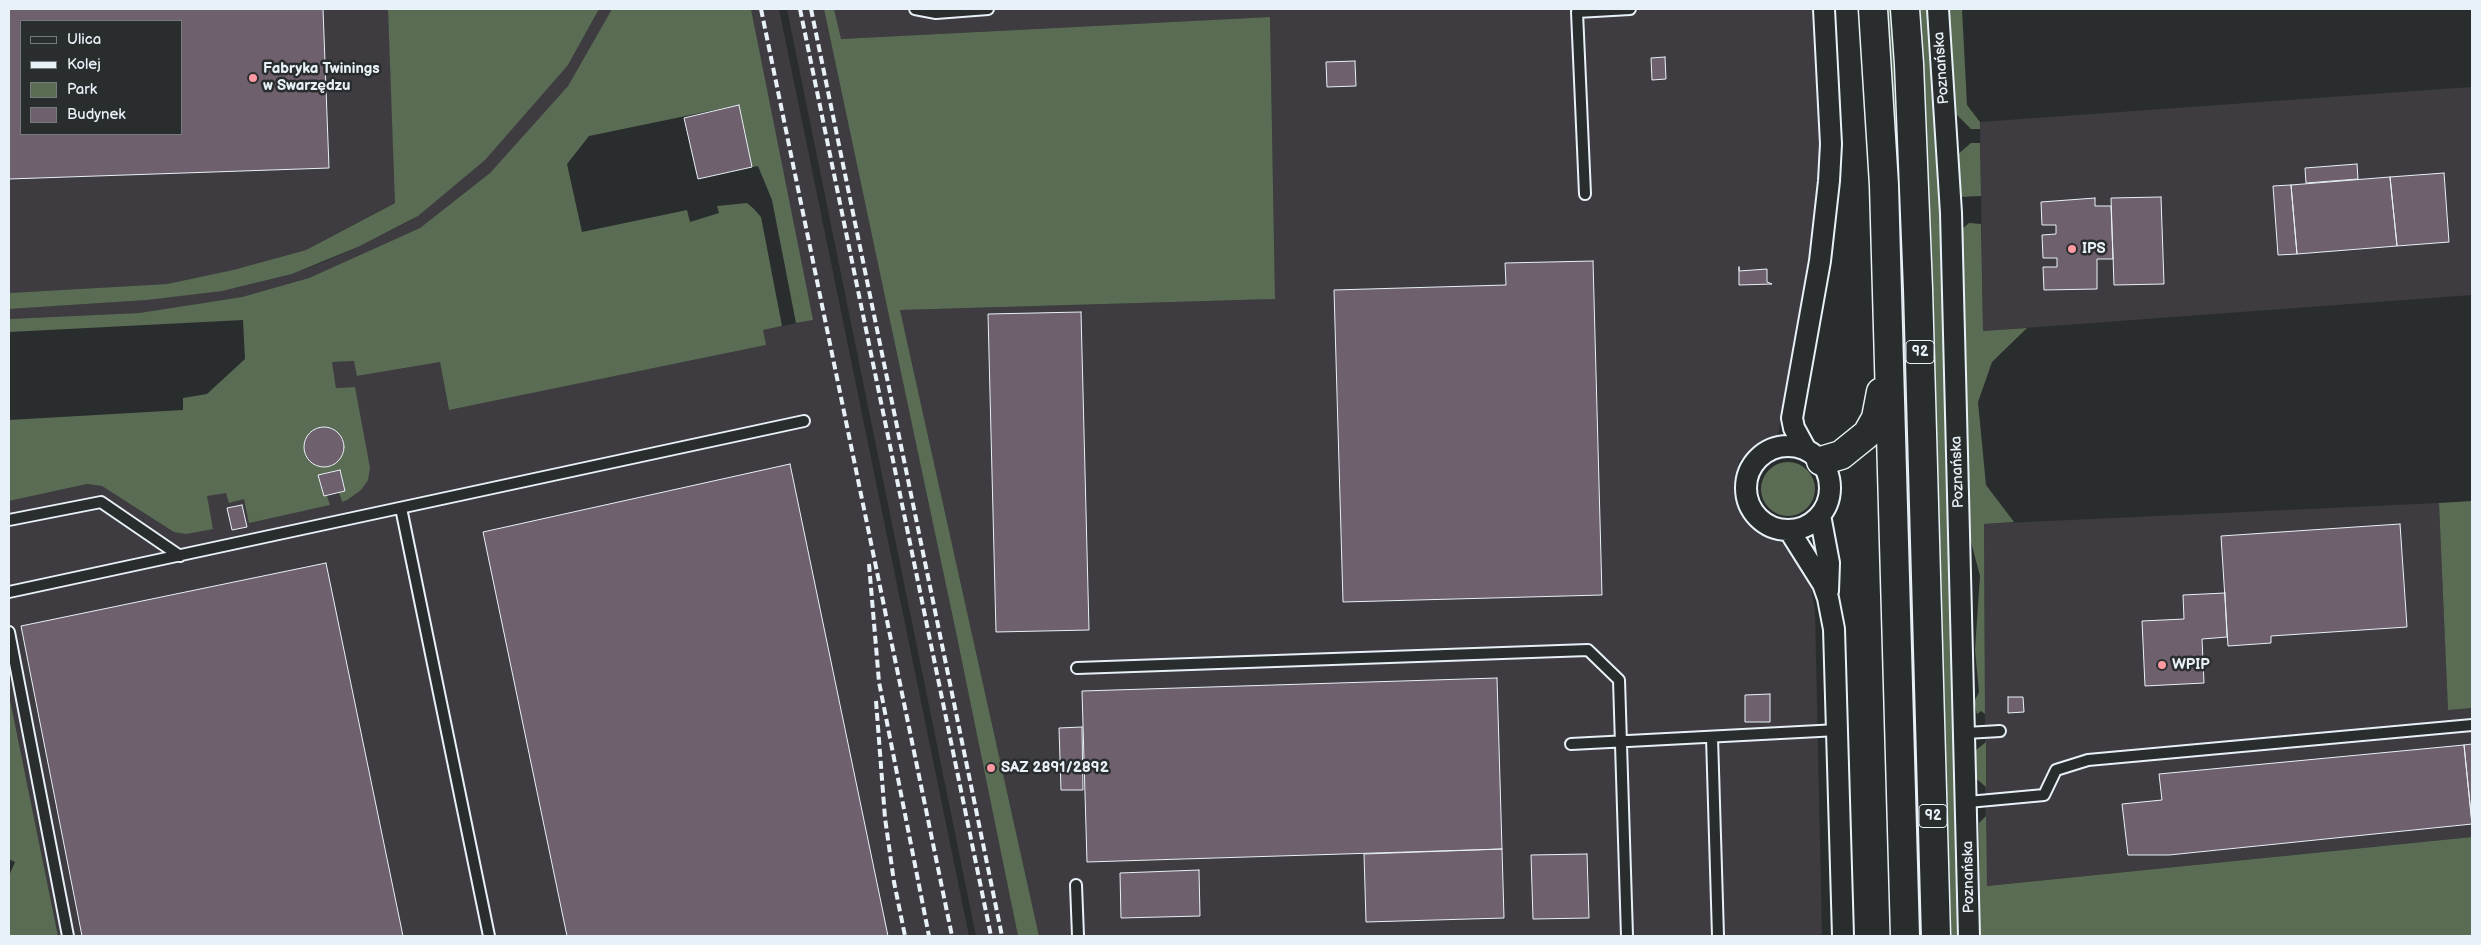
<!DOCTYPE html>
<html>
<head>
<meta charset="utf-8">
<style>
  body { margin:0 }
  #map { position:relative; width:2481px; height:945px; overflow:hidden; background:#2a2d2e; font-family:"Balsamiq Sans",sans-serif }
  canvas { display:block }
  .frame { position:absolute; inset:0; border:10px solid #e8f1f8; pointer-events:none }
  .legend { position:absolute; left:20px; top:20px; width:162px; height:115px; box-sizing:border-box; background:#2a2d2e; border:1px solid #767b7f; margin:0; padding:6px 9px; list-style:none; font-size:15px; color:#e8f1f8 }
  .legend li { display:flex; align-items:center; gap:10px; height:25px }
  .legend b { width:25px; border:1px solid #767b7f }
</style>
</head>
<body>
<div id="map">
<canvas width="2481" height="945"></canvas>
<div class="frame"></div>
<ul class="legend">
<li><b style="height:6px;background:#2a2d2e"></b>Ulica</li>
<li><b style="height:6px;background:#e8f1f8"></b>Kolej</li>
<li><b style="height:14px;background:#5b6c55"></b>Park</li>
<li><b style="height:14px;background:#6f606e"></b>Budynek</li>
</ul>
</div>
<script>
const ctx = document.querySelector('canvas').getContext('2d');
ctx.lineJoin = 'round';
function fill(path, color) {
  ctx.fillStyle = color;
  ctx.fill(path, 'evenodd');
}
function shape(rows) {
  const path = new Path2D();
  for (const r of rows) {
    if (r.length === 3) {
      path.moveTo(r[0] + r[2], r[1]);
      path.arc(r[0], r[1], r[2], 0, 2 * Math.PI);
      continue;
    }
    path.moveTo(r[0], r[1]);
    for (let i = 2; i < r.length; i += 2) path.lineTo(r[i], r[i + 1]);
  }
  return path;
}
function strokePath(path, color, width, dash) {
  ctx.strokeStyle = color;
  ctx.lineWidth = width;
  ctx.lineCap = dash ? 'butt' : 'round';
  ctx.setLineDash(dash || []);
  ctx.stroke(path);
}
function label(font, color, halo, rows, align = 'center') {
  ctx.font = font + ' "Balsamiq Sans",sans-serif';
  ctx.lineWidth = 5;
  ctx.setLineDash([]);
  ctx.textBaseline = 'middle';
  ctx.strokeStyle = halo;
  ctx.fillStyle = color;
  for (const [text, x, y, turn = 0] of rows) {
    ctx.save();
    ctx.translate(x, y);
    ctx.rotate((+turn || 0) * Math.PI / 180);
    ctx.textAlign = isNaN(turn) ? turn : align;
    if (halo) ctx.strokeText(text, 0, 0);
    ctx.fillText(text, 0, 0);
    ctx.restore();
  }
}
const built = shape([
  [9,9,388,9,396,202,306,250,233,270,167,284,9,293],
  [21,21,181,21,181,134,21,134],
  [599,9,612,9,568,86,490,173,420,228,309,278,242,297,139,313,9,319,9,309,147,300,239,287,292,274,326,261,360,246,400,226,418,216,568,65],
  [751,9,779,9,969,936,58,936,9,695,9,501,87,484,102,486,125,500,213,529,206,496,226,492,244,499,250,522,329,505,324,496,318,475,340,470,345,491,339,493,341,502,353,495,355,387,336,388,332,362,354,361,358,376,440,362,449,410,765,345,763,330,812,320],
  [787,9,824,9,957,637,1018,936,976,936],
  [834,9,1813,9,1822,149,1806,292,1778,435,1751,450,1739,461,1736,486,1741,513,1765,535,1793,549,1809,575,1815,611,1822,936,1039,936,900,310,1275,299,1270,17,840,39],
  [2472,87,2472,295,1983,331,1980,122],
  [2439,503,2448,709,2472,708,2472,837,1986,886,1984,524]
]);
const green = shape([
  [388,9,599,9,568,65,485,160,418,216,360,246,292,274,222,291,147,300,9,309,9,293,167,284,233,270,306,250,395,203],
  [612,9,751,9,813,320,796,323,772,200,758,166,752,167,739,105,589,136,567,164,582,232,687,210,690,222,719,213,717,206,747,203,754,209,761,217,782,326,763,330,766,345,449,410,440,362,357,376,354,361,332,362,336,388,355,387,370,468,368,480,361,490,347,500,342,502,339,493,345,491,340,470,318,475,324,496,327,496,330,505,249,523,244,499,229,503,226,493,207,496,213,529,186,534,174,532,102,486,87,484,9,501,9,420,183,410,183,398,207,394,245,359,243,320,9,332,9,319,139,313,242,297,309,278,420,228,490,173,568,86],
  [824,9,834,9,841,39,1270,17,1275,299,900,310,1039,936,1018,936,957,637],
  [1882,9,1896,9,1926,936,1913,936],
  [1915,9,1931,9,1943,203,1961,936,1946,936],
  [1948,9,1962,9,1967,105,1980,122,1980,129,1971,129,1955,113,1950,66],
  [1971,143,1980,143,1981,196,1958,197,1957,155],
  [1969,223,1981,224,1983,331,2027,328,1992,362,1978,402,1986,485,2014,522,1984,524,1985,714,1981,711,1977,714,1974,702,1979,692,1975,650,1980,576,1968,530,1968,490,1966,483,1960,231],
  [1788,489,27],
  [2472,501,2472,708,2448,710,2439,503],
  [9,695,58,936,9,936,9,876,15,862,9,859],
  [1986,742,1986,787,1972,775,1971,759,1976,750],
  [1986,816,1987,886,2472,837,2472,936,1980,936,1979,823]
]);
const building = shape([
  [9,9,323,9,329,168,9,179,9,9],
  [21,21,181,21,181,134,21,134,21,21],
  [1665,57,1666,79,1652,80,1651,58,1665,57],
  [1355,61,1356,86,1327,87,1326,62,1355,61],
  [739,105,752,167,698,179,684,118,739,105],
  [2357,164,2358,179,2306,183,2305,168,2357,164],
  [2444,173,2449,242,2397,246,2390,177,2444,173],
  [2390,177,2397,246,2297,254,2291,185,2390,177],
  [2291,185,2297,254,2278,255,2273,186,2291,185],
  [2161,197,2164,284,2114,285,2111,198,2161,197],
  [2095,198,2095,206,2111,206,2113,259,2097,259,2097,289,2044,290,2043,267,2057,267,2057,258,2043,258,2042,235,2056,234,2056,225,2042,225,2041,202,2095,198],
  [1593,261,1602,595,1343,602,1334,290,1506,285,1505,263,1593,261],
  [1739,267,1739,271,1767,269,1767,282,1772,284,1739,285,1739,267],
  [1081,312,1089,630,996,632,988,314,1081,312],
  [324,447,20],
  [790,464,888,936,567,936,483,532,790,464],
  [340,470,345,491,324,496,318,475,340,470],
  [242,505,247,527,232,530,227,508,242,505],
  [2400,524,2407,627,2271,636,2271,643,2228,646,2221,536,2400,524],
  [326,563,403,936,82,936,21,626,326,563],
  [2225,593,2227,637,2202,639,2204,683,2145,686,2142,621,2184,619,2183,595,2225,593],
  [1497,678,1502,849,1087,862,1082,691,1497,678],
  [1770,694,1770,722,1745,722,1745,695,1770,694],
  [2008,697,2023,697,2024,712,2008,713,2008,697],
  [1082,727,1083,790,1061,790,1059,728,1082,727],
  [2472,744,2472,824,2464,745,2472,744],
  [2464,745,2472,824,2169,855,2128,855,2122,804,2162,800,2159,774,2464,745],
  [1502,849,1504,918,1366,922,1364,854,1502,849],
  [1587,854,1589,918,1533,919,1531,855,1587,854],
  [1199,870,1200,916,1121,918,1120,873,1199,870]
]);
const service = shape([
  [915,9,936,13,988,9],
  [1585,194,1577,12,1630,9],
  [401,508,489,936],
  [9,520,101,502,180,556],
  [9,592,804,421],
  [9,632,68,936],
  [1077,668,1588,650,1619,680,1627,936],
  [1966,733,2000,731],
  [1712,737,1718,936],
  [1571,744,1838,730],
  [1968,802,2044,795,2056,770,2088,760,2472,725],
  [1076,885,1078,936]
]);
const minor = shape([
  [1938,9,1951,213,1969,936],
  [1788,488,42],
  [1806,450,1794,428,1792,418,1820,261,1829,181,1831,144,1824,9],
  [1820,515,1829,563,1828,591],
  [1789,530,1823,584,1828,598,1834,629,1843,936]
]);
const primary = shape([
  [1873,9,1884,185,1905,936],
  [1905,9,1909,64,1918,289,1936,936],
  [1821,461,1841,455,1867,434,1876,418,1881,392]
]);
const rail = shape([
  [761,9,952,936],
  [800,9,991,936],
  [811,9,1002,936],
  [869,564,879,682,929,936],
  [876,701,885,818,894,882,905,936]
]);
const markers = [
  [253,78,5,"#ff9aa2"],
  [2072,249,5,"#ff9aa2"],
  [2162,665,5,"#ff9aa2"],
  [991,768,5,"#ff9aa2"]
];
const shields = [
  [1920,352,28],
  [1933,816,28]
];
const shieldNames = [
  ["92",1920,352],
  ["92",1933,816]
];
const streetNames = [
  ["Poznańska",1942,68,-94],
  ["Poznańska",1958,472,-92],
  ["Poznańska",1969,877,-91]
];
const poiNames = [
  ["Fabryka Twinings",263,69],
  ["w Swarzędzu",263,86],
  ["IPS",2082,249],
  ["WPIP",2172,665],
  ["SAZ 2891/2892",1001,768]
];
fill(built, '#3f3c41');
fill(green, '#5b6c55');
fill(building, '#6f606e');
strokePath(building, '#e8f1f8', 1);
strokePath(service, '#e8f1f8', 14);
strokePath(minor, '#e8f1f8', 24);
strokePath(primary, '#e8f1f8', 31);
strokePath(service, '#2a2d2e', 10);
strokePath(minor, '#2a2d2e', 20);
strokePath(primary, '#2a2d2e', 28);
strokePath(rail, '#e8f1f8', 4, [8, 4]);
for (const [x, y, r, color] of markers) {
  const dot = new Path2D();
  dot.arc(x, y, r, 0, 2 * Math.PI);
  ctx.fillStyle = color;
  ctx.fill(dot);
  strokePath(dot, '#2a2d2e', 2);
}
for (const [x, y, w] of shields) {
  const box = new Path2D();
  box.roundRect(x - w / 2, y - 11.5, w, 23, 4);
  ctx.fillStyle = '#2a2d2e';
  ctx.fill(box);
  strokePath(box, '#e8f1f8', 1);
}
label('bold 14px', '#e8f1f8', null, shieldNames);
label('15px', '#e8f1f8', '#2a2d2e', streetNames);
label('bold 15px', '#e8f1f8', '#2a2d2e', poiNames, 'left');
</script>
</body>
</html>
